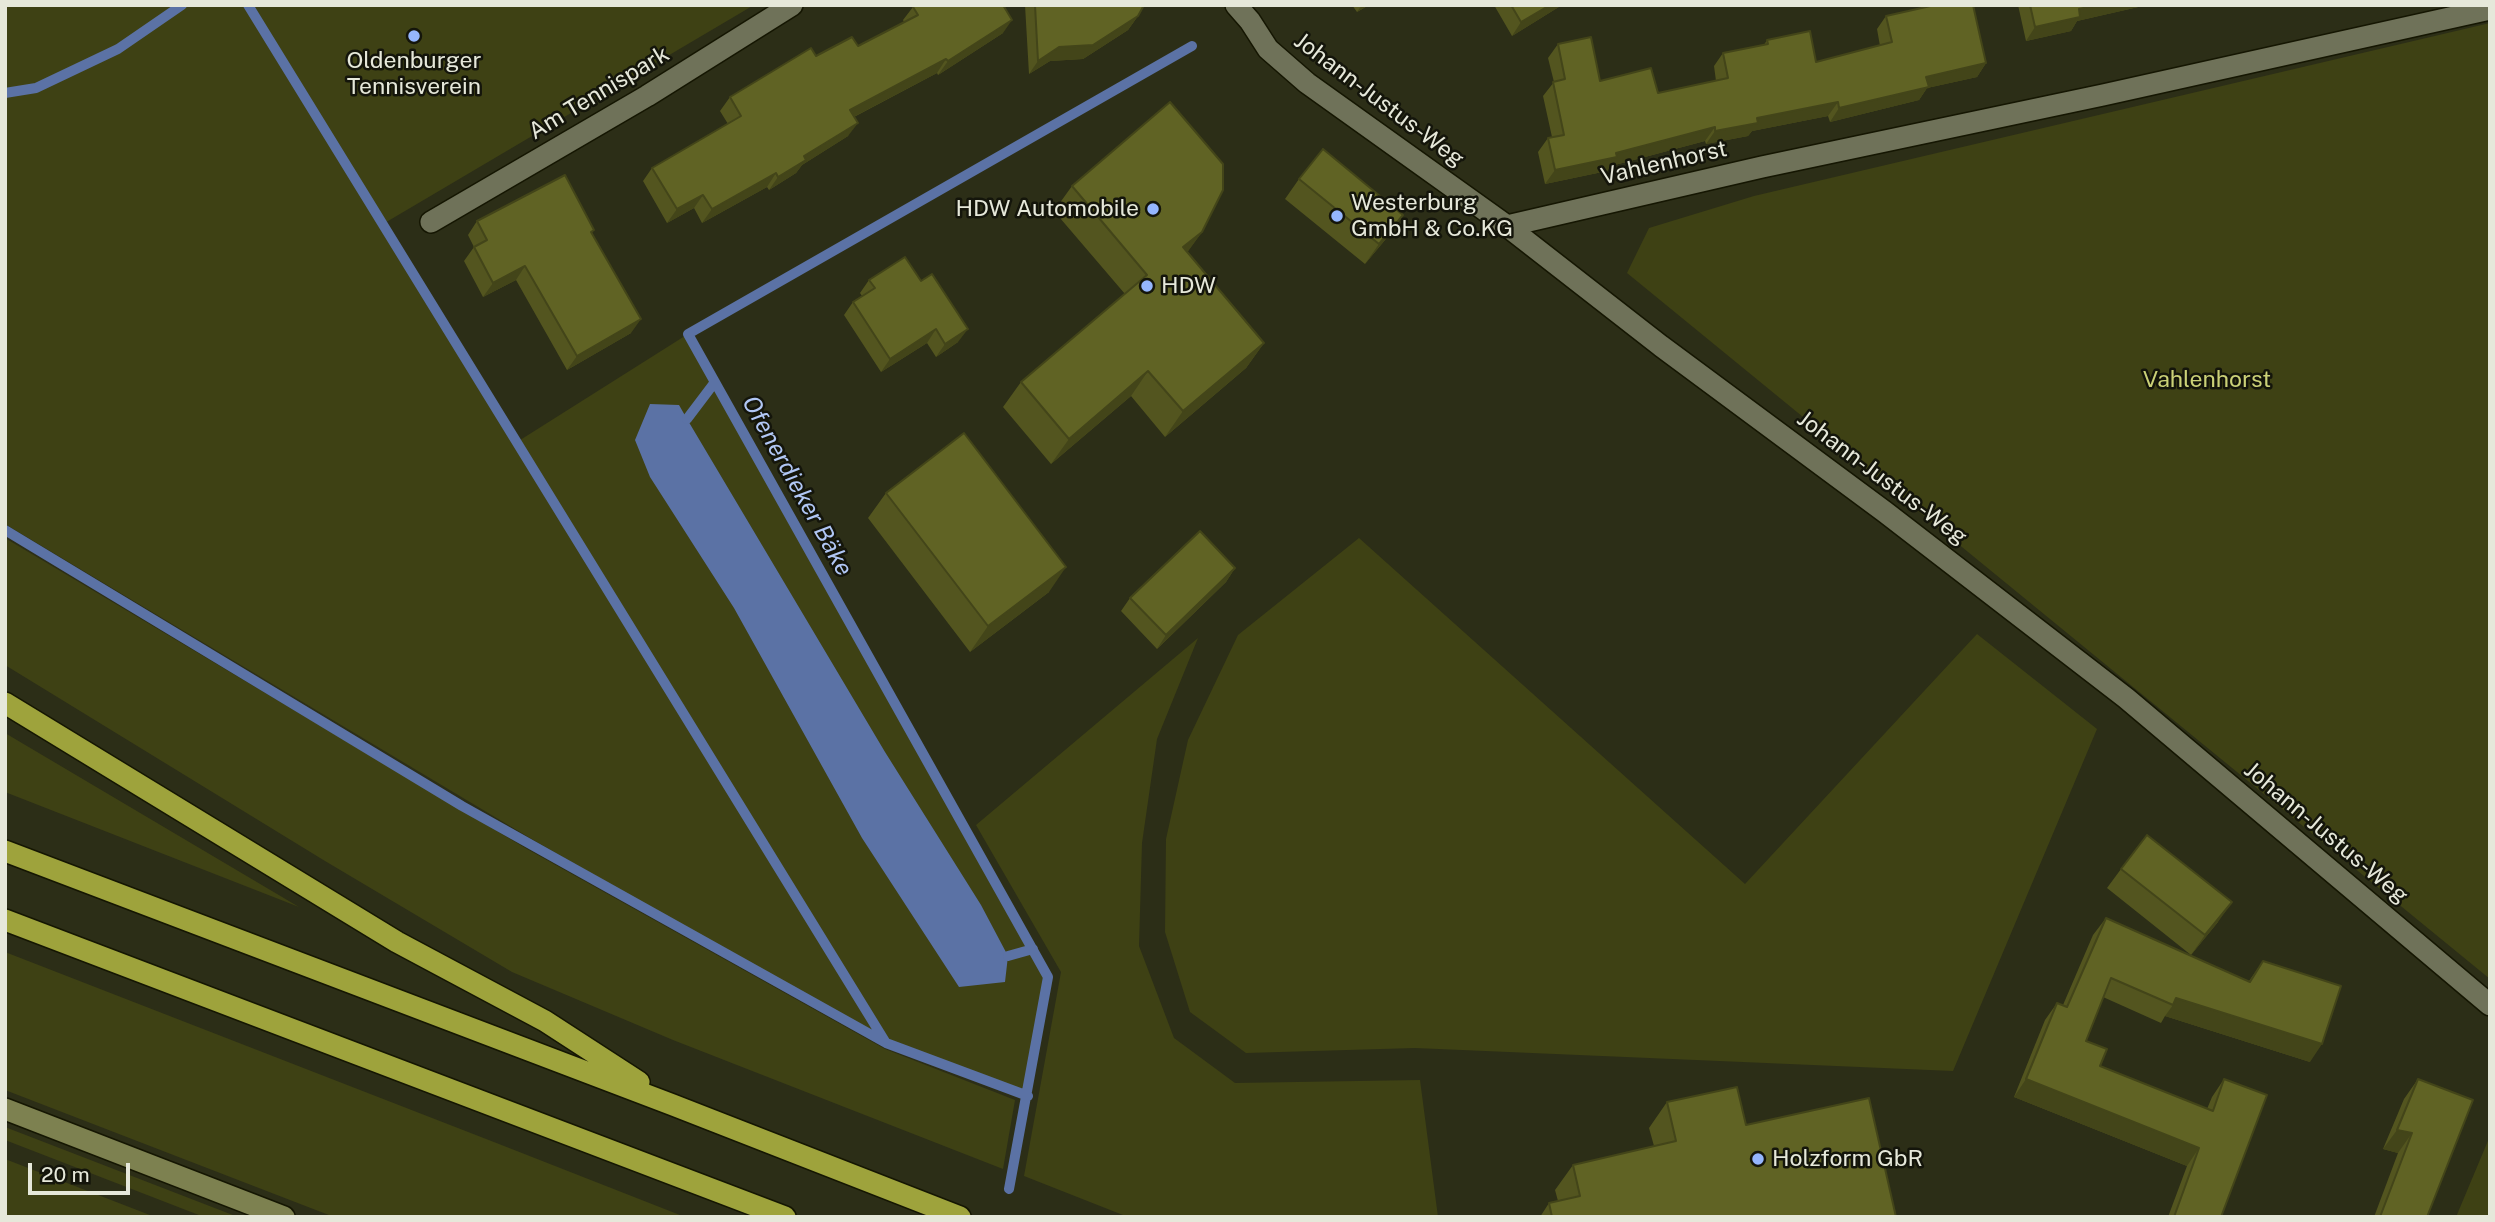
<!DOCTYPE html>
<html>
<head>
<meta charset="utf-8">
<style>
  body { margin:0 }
  #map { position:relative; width:2495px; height:1222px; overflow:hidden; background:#2c2e17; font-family:"Public Sans",sans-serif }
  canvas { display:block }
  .frame { position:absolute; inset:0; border:7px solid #e6e8da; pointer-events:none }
  .scale { position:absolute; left:28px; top:1163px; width:102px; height:32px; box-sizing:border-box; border:4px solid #e6e8da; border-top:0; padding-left:9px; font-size:21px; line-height:24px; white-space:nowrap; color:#e6e8da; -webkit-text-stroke:5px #14150b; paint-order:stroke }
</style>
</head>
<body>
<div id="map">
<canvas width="2495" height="1222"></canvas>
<div class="frame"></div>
<div class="scale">20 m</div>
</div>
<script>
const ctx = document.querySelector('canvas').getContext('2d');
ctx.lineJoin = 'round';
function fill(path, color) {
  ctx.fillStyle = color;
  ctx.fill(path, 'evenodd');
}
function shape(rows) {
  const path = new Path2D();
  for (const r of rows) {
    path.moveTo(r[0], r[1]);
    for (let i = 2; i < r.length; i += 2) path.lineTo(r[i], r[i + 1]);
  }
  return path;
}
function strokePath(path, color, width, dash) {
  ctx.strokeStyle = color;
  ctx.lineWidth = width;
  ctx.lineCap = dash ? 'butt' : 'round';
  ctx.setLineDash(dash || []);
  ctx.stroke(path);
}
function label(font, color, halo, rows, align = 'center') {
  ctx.font = font + ' "Public Sans",sans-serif';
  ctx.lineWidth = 5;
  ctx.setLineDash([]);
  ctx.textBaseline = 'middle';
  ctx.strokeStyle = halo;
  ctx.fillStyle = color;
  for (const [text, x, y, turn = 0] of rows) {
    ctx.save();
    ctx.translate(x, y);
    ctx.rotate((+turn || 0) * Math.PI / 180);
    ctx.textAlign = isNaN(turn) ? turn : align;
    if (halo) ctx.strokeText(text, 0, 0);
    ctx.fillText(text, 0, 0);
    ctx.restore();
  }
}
const green = shape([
  [5,5,754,5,383,224,517,442,688,334,1048,977,1028,1096,886,1043,530,838,5,524],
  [2490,23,2490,979,1627,273,1649,228,1754,196],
  [5,538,527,849,885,1049,1015,1100,1003,1169,673,1040,512,972,325,861,5,665],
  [1359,538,1745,884,1977,634,2097,729,1953,1071,1415,1048,1246,1053,1190,1012,1165,932,1166,839,1188,740,1238,635],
  [1198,638,1157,739,1142,843,1139,946,1174,1038,1235,1083,1420,1080,1438,1217,1128,1217,1024,1176,1061,972,976,825],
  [5,733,299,907,5,792],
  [5,952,499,1144,685,1217,334,1217,5,1090],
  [5,1127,238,1217,204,1217,5,1140],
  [2490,1136,2490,1217,2456,1217],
  [5,1159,155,1217,5,1217]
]);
const water = shape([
  [650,404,679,405,687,419,885,752,981,905,1008,956,1005,982,959,987,862,838,734,608,650,477,635,440]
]);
const stream = shape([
  [248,5,886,1043],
  [5,93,36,88,118,49,182,5],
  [687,419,715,382],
  [5,530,462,806,886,1043,1028,1096],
  [1008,956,1033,949],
  [1009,1189,1048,977,688,334,1192,46]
]);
const street = shape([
  [1236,5,1250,21,1268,49,1307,83,1507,226,1661,346,1885,512,2126,698,2490,1005],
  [431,222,647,96,792,5],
  [1507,226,1762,167,2103,95,2490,9]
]);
const secondary = shape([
  [5,1109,284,1217]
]);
const highway = shape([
  [5,703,397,942,545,1021,639,1082],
  [5,851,673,1105,960,1217],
  [5,920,785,1217]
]);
const wall = shape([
  [1025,5,1144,5,1138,16,1128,30,1083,59,1050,61,1029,74],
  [1352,5,1369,5,1357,12],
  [1494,5,1562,5,1512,36],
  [1927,5,1973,5,1986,63,1977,77,1927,88,1919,100,1830,122,1828,116,1752,131,1748,136,1706,144,1705,141,1611,166,1607,171,1545,184,1538,152,1548,138,1552,137,1543,96,1554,82,1548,58,1558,44,1600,81,1658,93,1716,81,1714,66,1723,53,1764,45,1767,40,1816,62,1880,46,1877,29,1886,16,1927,7],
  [2018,5,2147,5,2077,21,2071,31,2026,41],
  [913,7,1003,33,938,75,937,73,854,117,848,136,802,165,796,173,769,190,767,187,702,223,694,208,667,223,643,181,652,168,728,124,720,111,730,97,816,56,858,46,904,22,903,20],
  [1299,179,1390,234,1365,264,1285,199],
  [1072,186,1202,232,1187,252,1264,343,1246,368,1165,437,1131,396,1051,464,1003,407,1021,382,1125,294,1054,211],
  [477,221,594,230,592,233,631,333,567,370,516,280,483,297,464,261,474,247,468,235],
  [869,280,958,342,936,357,927,343,881,372,844,315,853,302,862,296,860,293],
  [886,493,1049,592,970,652,868,518],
  [1235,568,1226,582,1157,649,1121,611,1130,598],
  [2121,869,2218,922,2191,955,2107,888],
  [2106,918,2249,981,2263,961,2310,1062,2165,1016,2161,1023,2103,997,2086,1041,2100,1066,2207,1109,2212,1097,2224,1079,2221,1217,2168,1217,2187,1166,2014,1097,2045,1020,2057,1003,2063,1005,2093,935],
  [2418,1079,2427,1217,2374,1217,2398,1153,2383,1149,2404,1099],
  [1667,1102,1746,1125,1896,1217,1540,1217,1549,1203,1558,1201,1555,1190,1573,1165,1654,1146,1649,1128]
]);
const shadedWall = shape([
  [1362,5,1369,5,1357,12],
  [1550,5,1562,5,1512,36,1521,22],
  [2097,5,2147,5,2077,21,2071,31,2026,41,2035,27,2079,9],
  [1138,16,1128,30,1083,59,1050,61,1029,74,1038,61,1059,47],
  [1012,20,1003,33,938,75,948,61],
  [946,59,937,73,840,124,850,110],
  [1986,63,1977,77,1927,88,1919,100,1830,122,1839,108,1926,77],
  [1838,102,1828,116,1752,131,1748,136,1706,144,1715,131,1757,118],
  [858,123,848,136,802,165,796,173,769,190,778,177,804,156],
  [1715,127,1705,141,1611,166,1607,171,1545,184,1555,170],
  [776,173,767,187,702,223,712,209],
  [703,195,694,208,667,223,677,209],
  [1403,215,1390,234,1365,264,1379,244],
  [1202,232,1184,257,1183,247],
  [525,266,516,280,483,297,493,283],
  [641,319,631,333,567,370,577,356],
  [936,329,927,343,881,372,890,359],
  [968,329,958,342,936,357,945,344],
  [1264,343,1246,368,1165,437,1183,411],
  [1148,371,1131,396,1051,464,1069,439],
  [1066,567,1049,592,970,652,988,626],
  [1235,568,1226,582,1157,649,1166,635],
  [2232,902,2218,922,2191,955,2205,935],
  [2176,998,2322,1044,2310,1062,2165,1016,2173,1005],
  [2026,1079,2199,1148,2187,1166,2014,1097],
  [2397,1130,2412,1133,2398,1153,2383,1149]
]);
const building = shape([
  [915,5,977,5,977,6,979,5,1003,5,1012,20,948,61,946,59,850,110,858,123,804,156,806,160,778,177,776,173,712,209,703,195,677,209,652,168,741,116,730,97,811,48,816,56,852,37,858,46,918,15,913,7,915,5],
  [1035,5,1144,5,1138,16,1093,45,1059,47,1038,61,1035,5],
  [1511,5,1550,5,1521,22,1511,5],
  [1935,5,1973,5,1986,63,1926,77,1929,87,1839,108,1838,102,1757,118,1758,123,1715,131,1715,127,1616,153,1617,157,1555,170,1548,138,1564,135,1553,82,1565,79,1558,44,1591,37,1600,81,1651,68,1658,93,1728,78,1723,53,1768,44,1767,40,1810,31,1816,62,1892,42,1886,16,1935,5],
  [2030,5,2097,5,2079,9,2080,17,2035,27,2030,5],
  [1170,102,1223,164,1223,190,1202,232,1183,247,1264,343,1183,411,1148,371,1069,439,1021,382,1147,275,1072,186,1170,102],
  [1323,149,1403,215,1379,244,1299,179,1323,149],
  [565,175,594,230,591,232,641,319,577,356,525,266,493,283,474,247,487,240,477,221,565,175],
  [905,257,921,281,932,274,968,329,945,344,936,329,890,359,853,302,875,288,869,280,905,257],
  [964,433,1066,567,988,626,886,493,964,433],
  [1200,531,1235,568,1166,635,1130,598,1200,531],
  [2147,835,2232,902,2205,935,2121,869,2147,835],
  [2106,918,2250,982,2263,961,2341,986,2322,1044,2176,998,2173,1005,2111,978,2086,1041,2107,1049,2100,1066,2213,1111,2224,1079,2267,1095,2221,1217,2174,1217,2199,1148,2026,1079,2057,1003,2067,1007,2106,918],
  [2418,1079,2473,1100,2427,1217,2380,1217,2412,1133,2397,1130,2418,1079],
  [1737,1087,1746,1125,1869,1098,1896,1217,1552,1217,1549,1203,1580,1196,1573,1165,1676,1141,1667,1102,1737,1087]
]);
const markers = [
  [414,36,7,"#95b6fd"],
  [1153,209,7,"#95b6fd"],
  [1337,216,7,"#95b6fd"],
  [1147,286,7,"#95b6fd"],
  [1758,1159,7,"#95b6fd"]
];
const poiNames = [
  ["Oldenburger",414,61,"center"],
  ["Tennisverein",414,87,"center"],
  ["Westerburg",1351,203],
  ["GmbH & Co.KG",1351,229],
  ["HDW Automobile",1139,209,"right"],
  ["HDW",1161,286],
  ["Holzform GbR",1772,1159]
];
const streetNames = [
  ["Am Tennispark",599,93,-31],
  ["Johann-Justus-Weg",1379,100,37],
  ["Vahlenhorst",1664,163,-13],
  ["Johann-Justus-Weg",1882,478,37],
  ["Johann-Justus-Weg",2326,833,40]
];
const parkNames = [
  ["Vahlenhorst",2207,380]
];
const waterNames = [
  ["Ofenerdieker Bäke",797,486,61]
];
fill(green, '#3e4114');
fill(water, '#5b72a5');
strokePath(stream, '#5b72a5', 10);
strokePath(street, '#151602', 24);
strokePath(secondary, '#151602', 24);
strokePath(highway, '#151602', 24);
strokePath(street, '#6f7259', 21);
strokePath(secondary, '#7d8150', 21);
strokePath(highway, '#9ea33c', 21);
fill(wall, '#53551f');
fill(shadedWall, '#434519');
fill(building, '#606324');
strokePath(building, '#434519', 2);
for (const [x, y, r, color] of markers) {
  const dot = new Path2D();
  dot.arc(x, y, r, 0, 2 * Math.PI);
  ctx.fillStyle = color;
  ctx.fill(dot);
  strokePath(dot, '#14150b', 2.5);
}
label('23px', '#e6e8da', '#14150b', poiNames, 'left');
label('23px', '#e6e8da', '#14150b', streetNames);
label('23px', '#cbd177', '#14150b', parkNames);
label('italic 24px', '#b1c7f5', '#14150b', waterNames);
</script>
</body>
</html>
